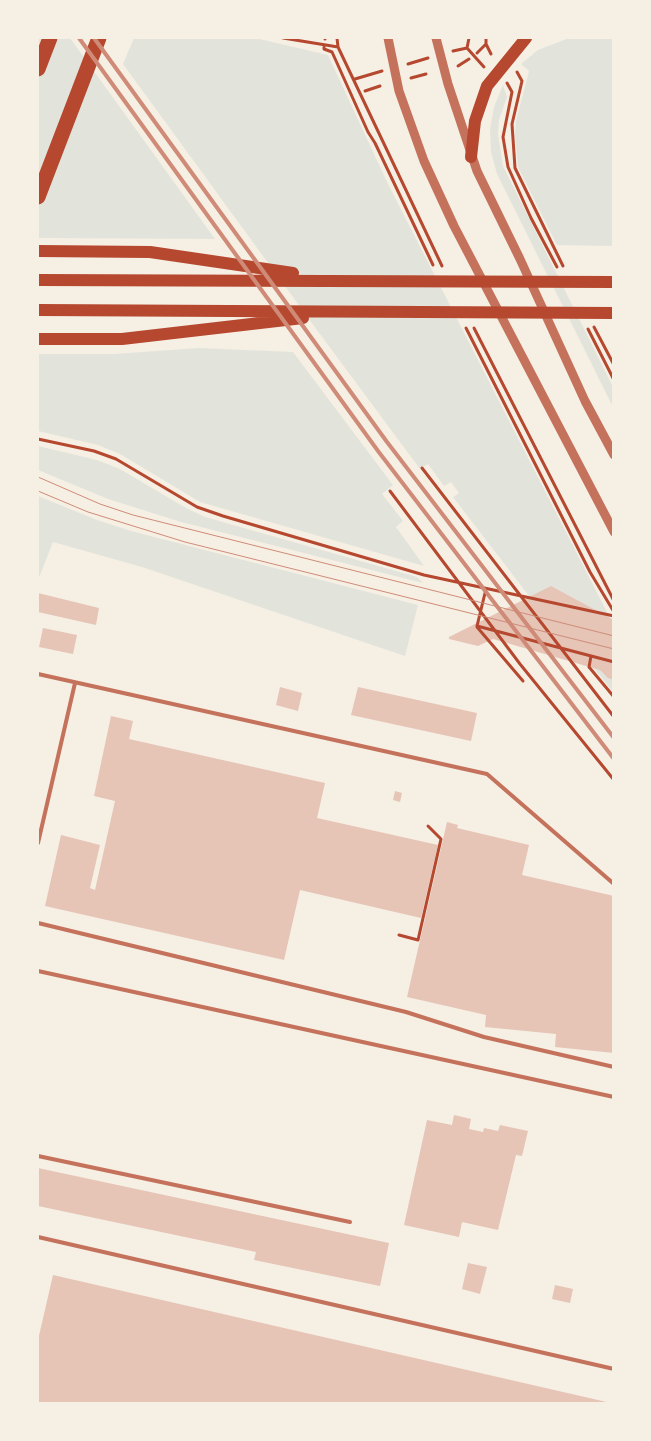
<!DOCTYPE html>
<html>
<head>
<meta charset="utf-8">
<style>
  body { margin:0 }
  #map { position:relative; width:651px; height:1441px; overflow:hidden; background:#f6efe4; font-family:Karla,sans-serif }
  canvas { display:block }
  .frame { position:absolute; inset:0; border:39px solid #f6efe4; pointer-events:none }
</style>
</head>
<body>
<div id="map">
<canvas width="651" height="1441"></canvas>
<div class="frame"></div>
</div>
<script>
const ctx = document.querySelector('canvas').getContext('2d');
ctx.lineJoin = 'round';
function fill(path, color) {
  ctx.fillStyle = color;
  ctx.fill(path, 'evenodd');
}
function shape(rows) {
  const path = new Path2D();
  for (const r of rows) {
    path.moveTo(r[0], r[1]);
    for (let i = 2; i < r.length; i += 2) path.lineTo(r[i], r[i + 1]);
  }
  return path;
}
function strokePath(path, color, width, dash) {
  ctx.strokeStyle = color;
  ctx.lineWidth = width;
  ctx.lineCap = dash ? 'butt' : 'round';
  ctx.setLineDash(dash || []);
  ctx.stroke(path);
}
const green = shape([
  [38,38,70,38,215,239,38,238],
  [134,38,255,38,328,55,388,184,613,624,613,692,594,668,582,665,453,497,459,493,451,482,444,486,428,464,420,469,314,326,123,64],
  [569,38,613,38,613,246,557,245,518,167,515,135,516,121,529,71,521,64,538,50],
  [503,85,507,97,499,120,498,134,503,166,613,387,613,407,497,174,491,152,490,129,494,107],
  [199,348,293,352,393,485,382,494,403,521,396,527,424,566,200,502,120,454,98,445,38,431,38,354,115,354],
  [38,446,97,460,120,469,186,508,205,517,417,577,423,583,181,522,108,499,38,470],
  [38,496,97,520,131,531,418,605,405,656,142,567,53,542,38,580]
]);
const building = shape([
  [551,586,614,620,614,680,608,678,600,670,493,639,478,646,449,639,449,637],
  [38,593,99,608,96,625,38,612],
  [43,628,77,635,73,654,39,647],
  [280,687,302,693,298,711,276,705],
  [358,687,477,713,471,741,351,715],
  [111,716,133,721,129,739,325,783,317,818,438,845,421,918,300,890,284,960,45,906,61,835,100,845,90,888,95,890,115,801,94,796],
  [395,791,402,793,400,802,393,800],
  [447,822,458,825,457,828,529,845,522,875,614,896,614,1053,555,1047,556,1034,485,1027,486,1015,407,997],
  [454,1115,471,1119,469,1129,483,1132,484,1128,498,1131,500,1125,528,1131,522,1156,516,1155,498,1230,462,1222,459,1237,404,1225,427,1120,452,1125],
  [38,1168,389,1243,380,1286,254,1260,256,1252,38,1206],
  [468,1263,487,1267,480,1294,462,1289],
  [53,1275,611,1403,611,1404,38,1404,38,1340],
  [555,1285,573,1289,570,1303,552,1299]
]);
const path = shape([
  [283,38,338,47],
  [325,38,325,39],
  [337,38,338,47,442,266],
  [469,38,467,48,484,67],
  [486,38,486,44,491,54],
  [324,47,324,49,332,52,337,63,368,132,375,143,433,265],
  [453,51,467,48],
  [477,53,486,44],
  [408,64,428,58],
  [458,66,469,59],
  [517,72,522,81,512,124,515,168,563,266],
  [411,78,426,74],
  [355,79,382,71],
  [507,83,512,92,503,137,508,167,531,218,557,267],
  [365,91,380,86],
  [594,327,614,365],
  [466,328,590,572,614,612],
  [474,328,614,601],
  [588,329,614,380],
  [38,439,94,451,116,459,197,507,223,516,424,575,614,616],
  [422,468,614,717],
  [390,491,520,664,614,780],
  [477,626,614,662],
  [477,626,486,589],
  [477,627,523,681],
  [591,656,589,667,614,697],
  [399,935,418,940,441,839,428,826]
]);
const service = shape([
  [38,674,487,774,614,884],
  [38,843,75,683],
  [38,923,406,1012,484,1037,614,1067],
  [38,971,614,1097],
  [38,1156,350,1222],
  [38,1237,614,1369]
]);
const tertiary = shape([
  [388,38,399,91,424,161,454,226,614,532],
  [436,38,448,84,477,171,520,259,585,401,614,455]
]);
const primary = shape([
  [471,157,475,121,487,86,526,38],
  [38,251,150,252,293,273],
  [38,280,614,282],
  [38,310,614,313],
  [38,339,122,339,303,318]
]);
const motorway = shape([
  [38,69,50,38],
  [38,197,99,38]
]);
const tram = shape([
  [38,477,100,504,133,515,614,636],
  [38,491,88,512,185,542,614,649]
]);
const rail = shape([
  [79,38,378,451,614,759],
  [94,38,387,442,614,738]
]);
fill(green, '#e2e4dc');
fill(building, '#e6c5b7');
strokePath(path, '#b5482f', 3);
strokePath(service, '#c5725c', 4);
strokePath(tertiary, '#c5725c', 9);
strokePath(primary, '#b5482f', 12);
strokePath(motorway, '#b5482f', 15);
strokePath(tram, '#cf8b77', 1);
strokePath(rail, '#cf8b77', 4);
</script>
</body>
</html>
